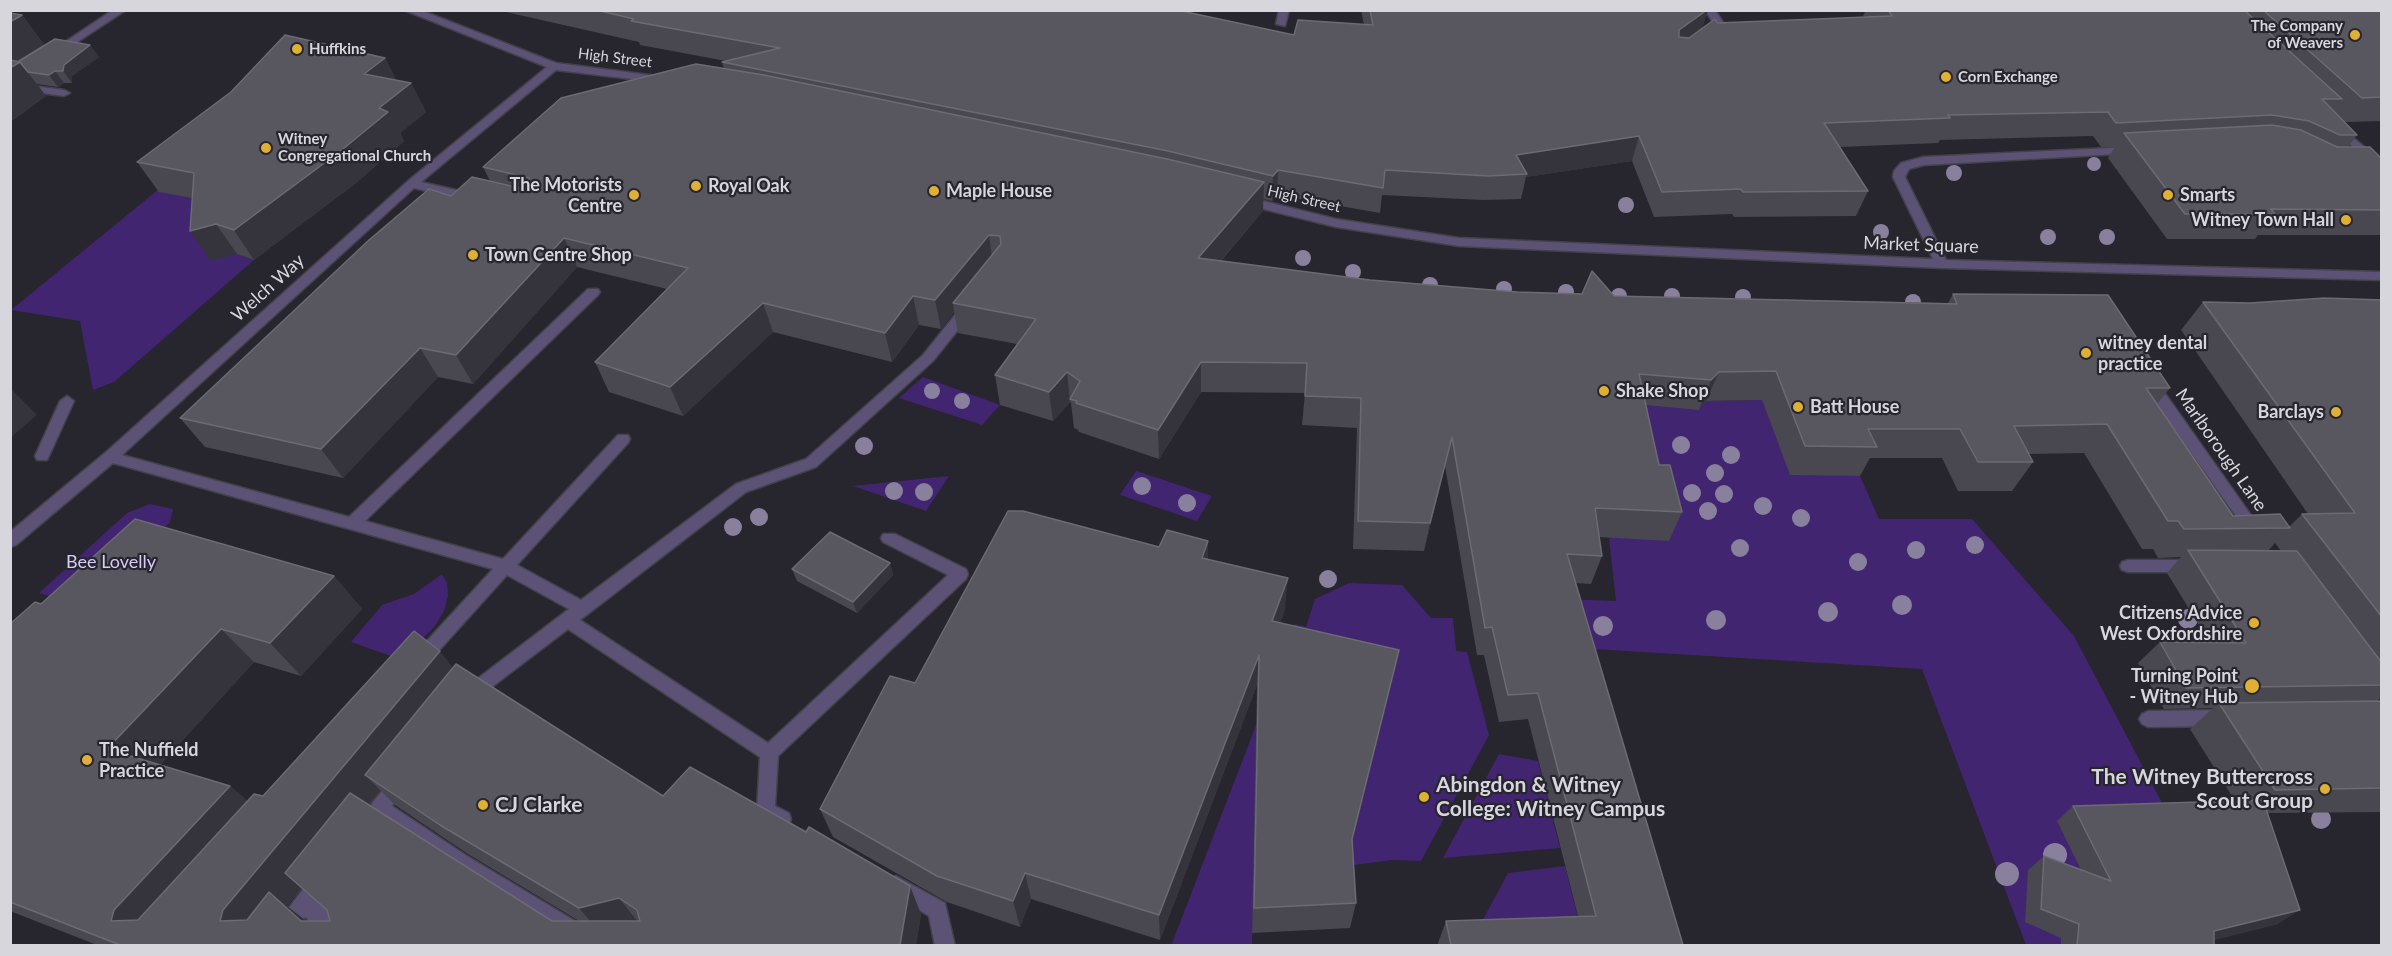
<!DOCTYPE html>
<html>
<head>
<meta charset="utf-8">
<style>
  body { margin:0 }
  #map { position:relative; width:2392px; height:956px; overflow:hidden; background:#27252e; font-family:Lato,sans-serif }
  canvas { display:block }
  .frame { position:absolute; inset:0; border:12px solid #d7d6dc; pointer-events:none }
</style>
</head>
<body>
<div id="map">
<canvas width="2392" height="956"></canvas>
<div class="frame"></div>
</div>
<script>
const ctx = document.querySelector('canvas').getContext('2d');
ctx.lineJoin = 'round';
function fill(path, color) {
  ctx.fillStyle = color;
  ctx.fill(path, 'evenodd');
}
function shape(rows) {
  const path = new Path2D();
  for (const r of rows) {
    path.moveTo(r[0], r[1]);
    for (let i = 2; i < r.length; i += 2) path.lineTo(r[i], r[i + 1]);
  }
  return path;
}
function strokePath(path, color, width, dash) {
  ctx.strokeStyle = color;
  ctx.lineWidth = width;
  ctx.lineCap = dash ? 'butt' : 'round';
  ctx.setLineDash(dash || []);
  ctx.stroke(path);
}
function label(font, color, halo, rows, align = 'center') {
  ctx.font = font + ' Lato,sans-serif';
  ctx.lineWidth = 4.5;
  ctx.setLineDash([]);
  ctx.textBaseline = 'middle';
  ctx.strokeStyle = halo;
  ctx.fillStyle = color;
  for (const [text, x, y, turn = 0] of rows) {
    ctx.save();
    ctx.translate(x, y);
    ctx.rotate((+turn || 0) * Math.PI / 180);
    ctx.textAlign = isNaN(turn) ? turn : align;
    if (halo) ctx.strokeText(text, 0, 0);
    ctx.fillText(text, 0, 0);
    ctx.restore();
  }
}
const green = shape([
  [165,184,214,203,237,254,254,260,114,382,93,390,80,321,11,310],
  [1620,362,1687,408,1698,408,1706,401,1762,400,1790,474,1860,476,1879,519,1972,519,2074,636,2170,818,2211,945,2026,945,1922,669,1577,648,1562,599,1616,601,1600,459],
  [923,377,1000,405,982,425,899,398],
  [1136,471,1212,496,1197,521,1120,495],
  [949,476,926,511,853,486],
  [150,504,173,509,170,522,151,541,50,596,39,593,127,513],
  [442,574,447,583,448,596,444,611,435,626,402,660,351,642,382,605,414,594],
  [1349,583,1402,585,1431,618,1453,618,1456,651,1467,652,1489,735,1421,861,1392,860,1346,866,1254,844,1252,945,1171,946,1295,624,1306,627,1315,599],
  [1499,754,1538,761,1560,848,1443,858],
  [1565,866,1583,938,1471,942,1508,873]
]);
const minor = shape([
  [113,10,126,10,59,54,50,52,113,10],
  [404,10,420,10,556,63,665,77,671,80,665,83,556,70,421,182,478,195,478,201,474,202,414,188,122,455,349,517,588,289,598,289,600,292,598,295,365,521,503,559,618,435,628,435,630,439,628,443,517,565,581,600,736,484,806,459,923,355,963,305,973,305,975,308,973,311,933,361,816,467,746,492,580,620,768,743,948,575,883,542,881,538,883,534,895,534,966,569,968,574,966,579,778,756,775,806,789,813,791,819,789,825,782,828,775,825,760,816,757,810,760,757,568,629,476,699,470,701,464,699,461,694,464,689,569,609,507,575,425,666,419,668,413,666,411,661,413,656,493,569,113,463,16,545,10,547,10,532,105,453,408,181,547,67,404,10],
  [1279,10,1289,10,1285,26,1276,24,1279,10],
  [1705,10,1715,10,1726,27,1715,37,1706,35,1715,26,1705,10],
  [10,83,64,90,70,93,64,96,10,89,10,83],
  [2337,125,2382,161,2382,171,2333,130,2331,128,2337,125],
  [2131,147,2135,149,2135,153,1924,165,1909,169,1905,177,1946,260,2382,272,2382,280,1942,268,1459,246,1336,227,1239,203,1237,200,1243,196,1336,219,1459,238,1933,259,1893,177,1894,171,1901,163,1923,157,2131,147],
  [2157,388,2162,389,2260,528,2263,532,2260,536,2250,536,2152,397,2150,393,2152,389,2157,388],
  [67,396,74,401,49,456,47,460,37,460,35,456,60,401,67,396],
  [2128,560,2192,560,2198,562,2200,566,2198,570,2192,572,2128,572,2122,570,2120,566,2122,562,2128,560],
  [2223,710,2229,713,2232,718,2229,723,2223,726,2148,727,2142,724,2139,719,2142,714,2148,711,2223,710],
  [399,775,405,777,408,783,392,806,467,856,605,939,608,946,579,946,453,868,373,814,370,808,373,802,393,777,399,775],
  [323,869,330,872,333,878,317,901,360,939,363,946,338,946,305,917,283,946,260,946,316,872,323,869],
  [896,876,945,903,955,946,935,946,929,916,889,891,886,885,889,879,896,876]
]);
const trees = [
  [2094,164,7],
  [1954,173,8],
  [1626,205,8],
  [1881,232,8],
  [2048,237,8],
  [2107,237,8],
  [1303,258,8],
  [1353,272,8],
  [1430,285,8],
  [1504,289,8],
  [1566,292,8],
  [1619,296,8],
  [1672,296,8],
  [1743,297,8],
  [1913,302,8],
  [932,391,8],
  [962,401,8],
  [1681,445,9],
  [864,446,9],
  [1731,455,9],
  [1715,473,9],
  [1142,486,9],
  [894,491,9],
  [924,492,9],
  [1692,493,9],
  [1724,494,9],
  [1187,503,9],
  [1763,506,9],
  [1708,511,9],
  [759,517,9],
  [1801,518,9],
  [733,527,9],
  [1975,545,9],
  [1740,548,9],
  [1916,550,9],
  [1858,562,9],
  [1328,579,9],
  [1902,605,10],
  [1828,612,10],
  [2188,619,10],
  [1716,620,10],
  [1603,626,10],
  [2321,819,10],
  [2055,855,12],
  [2007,874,12]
];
const wall = shape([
  [497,10,1185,10,1183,12,1294,35,1364,25,1361,10,1708,10,1702,28,1717,23,1864,17,1863,16,1866,10,2382,10,2382,121,2345,122,2357,135,2348,147,2382,159,2382,235,2258,235,2255,239,2167,239,2108,158,2115,147,2101,147,2093,136,1940,140,1938,143,1839,147,1868,191,1856,216,1734,217,1732,214,1654,217,1632,161,1526,177,1521,199,1483,200,1382,195,1380,213,1277,195,1272,201,1263,199,1263,211,1221,261,1370,280,1517,292,1614,296,1948,303,1953,294,2170,388,2157,404,2233,516,2289,527,2302,514,2308,514,2181,330,2203,302,2250,303,2382,300,2382,697,2377,701,2382,701,2382,812,2268,813,2278,924,2214,940,2214,945,2061,945,2061,938,2025,922,2028,870,2044,856,2081,870,2057,821,2073,806,2235,801,2190,729,2213,708,2164,709,2138,663,2160,642,2210,643,2167,573,2181,557,2158,558,2153,549,2142,549,2084,453,2029,454,2033,462,2012,491,1958,491,1942,458,1870,458,1860,476,1790,475,1762,400,1706,401,1699,410,1646,405,1659,465,1682,512,1669,541,1599,537,1602,556,1591,584,1575,583,1683,945,1438,945,1438,943,1446,921,1578,916,1528,719,1499,722,1484,655,1477,655,1445,466,1424,551,1353,549,1357,428,1302,425,1305,393,1201,392,1159,459,1079,432,1078,430,1074,428,1071,403,1070,402,1053,421,1000,405,995,375,1017,344,958,333,954,312,941,329,919,325,892,362,773,332,683,416,609,392,595,362,667,289,577,267,473,384,438,377,343,478,205,447,180,418,451,196,490,181,483,167,724,69,722,62,726,61,640,45,639,42],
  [2275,543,2281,551,2268,551],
  [22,15,45,46,90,45,99,57,72,76,72,83,64,83,58,87,37,84,46,96,10,122],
  [385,58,396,80,411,83,426,112,400,133,404,141,356,183,254,260,237,254,211,261,192,198,159,192,137,162],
  [1208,559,1285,609,1280,623,1399,650,1392,680,1352,843,1356,903,1350,928,1252,933,1257,685,1160,940,1031,899,1020,927,947,902,833,837,820,809,915,683],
  [890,563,893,575,857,613,797,581,792,569],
  [334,576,362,609,301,676,254,662,160,765,230,786,247,801,263,796,453,668,663,796,921,914,916,945,97,945,10,911,10,624,41,604],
  [380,790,395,805,468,854,579,921,552,921,369,805],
  [302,888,327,910,330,921,306,921,287,906]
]);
const shadedWall = shape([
  [1707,10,1708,10,1701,33,1672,54,1679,30],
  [22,15,47,49,22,65,46,96,10,122,10,22],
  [90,45,99,57,72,76,72,83,63,71,64,65],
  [385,58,400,87,364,74],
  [55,71,64,83,58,87,49,75],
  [411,83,426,112,400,133,404,141,356,183,254,260,234,230,379,108],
  [1639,136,1632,161,1526,177,1527,174,1516,155],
  [1278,170,1277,195,1272,201,1273,176],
  [1264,182,1263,211,1198,287,1198,258],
  [216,224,237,254,211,261,190,231],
  [989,235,993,265,953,303,954,312,941,329,935,300],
  [564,238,577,267,473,384,456,355],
  [913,296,919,325,892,362,885,333],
  [763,303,773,332,683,416,670,387],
  [420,348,438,377,343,478,321,449],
  [1201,362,1201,392,1159,459,1158,430],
  [1067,372,1070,402,1053,421,1049,392],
  [1719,372,1706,401,1699,410,1711,380],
  [10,388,37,415,10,438],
  [1452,437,1445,466,1424,551,1430,523],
  [1208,541,1208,572,1202,558],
  [890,563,893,575,857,613,853,602],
  [334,576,362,609,301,676,270,643],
  [1288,578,1285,609,1269,652,1272,621],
  [221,629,254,662,146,780,107,749],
  [1399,650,1392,680,1346,866,1352,839],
  [440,651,466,684,365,775,380,790,287,906,305,920,261,938,220,921,223,910],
  [1259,655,1257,685,1160,940,1159,915],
  [230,786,266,816,154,945,111,921,114,910],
  [1025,873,1031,899,1020,927,1013,901],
  [910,886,921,914,916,945,900,945],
  [619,898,641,926,603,936,579,908],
  [2300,910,2278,924,2194,945,2214,931]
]);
const building = shape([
  [596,10,1177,10,1294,35,1298,20,1373,25,1370,10,1707,10,1679,30,1679,37,1689,38,1715,19,1717,23,1892,16,1888,10,2244,10,2342,99,2322,99,2357,135,2340,135,2309,121,2272,115,2116,123,2108,112,1948,115,1950,118,1824,123,1868,191,1743,192,1741,189,1662,192,1639,136,1516,155,1527,174,1488,176,1385,170,1383,188,1278,170,1273,176,1168,151,722,62,780,48,631,21,634,19,596,10],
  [2263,10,2382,10,2382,97,2362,98,2263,10],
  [10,13,22,15,10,22,10,13],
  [285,35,385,58,364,74,411,83,379,108,388,112,338,153,234,230,216,224,190,231,194,173,137,162,231,92,285,35],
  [55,39,90,45,64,65,63,71,55,71,49,75,28,72,19,61,55,39],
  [10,60,20,62,10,68,10,60],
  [696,64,764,75,1167,159,1264,182,1198,258,1370,280,1517,292,1582,294,1592,271,1614,296,1957,304,1953,294,2108,295,2170,388,2146,388,2233,516,2280,514,2290,528,2184,529,2178,521,2168,521,2107,424,2014,426,2033,462,1978,462,1960,429,1868,429,1877,447,1805,446,1776,371,1719,372,1711,380,1639,374,1659,465,1670,465,1682,512,1595,508,1602,556,1567,554,1683,945,1451,945,1446,921,1596,916,1538,693,1508,695,1492,627,1485,628,1452,437,1430,523,1358,521,1361,398,1305,396,1307,363,1201,362,1158,430,1076,403,1077,401,1070,399,1080,381,1067,372,1049,392,995,375,1036,319,953,303,1001,244,1000,236,989,235,935,300,913,296,885,333,763,303,670,387,595,362,688,268,564,238,456,355,420,348,321,449,180,418,369,240,429,189,451,196,472,177,524,189,530,187,529,178,483,167,561,98,696,64],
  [2272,125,2301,130,2337,147,2370,147,2382,159,2382,210,2271,209,2275,214,2185,214,2124,133,2272,125],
  [2325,298,2382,300,2382,617,2302,514,2355,513,2203,302,2250,303,2325,298],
  [1008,511,1023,511,1159,547,1167,530,1208,541,1202,558,1288,578,1272,621,1399,650,1352,839,1356,903,1254,908,1259,655,1159,915,1025,873,1013,901,937,876,820,809,890,676,915,683,1008,511],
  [135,519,334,576,270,643,221,629,107,749,230,786,114,910,111,921,138,920,254,794,263,796,414,631,440,651,223,910,220,921,247,920,269,892,301,921,330,921,327,910,285,873,350,793,552,921,640,921,637,910,619,898,579,908,440,825,365,775,456,664,663,796,690,767,806,832,809,827,910,886,900,945,120,945,10,902,10,624,35,602,41,604,135,519],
  [830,532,890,563,853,602,792,569,830,532],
  [2188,550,2297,551,2382,663,2382,685,2186,688,2160,642,2246,643,2188,550],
  [2382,701,2382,788,2275,790,2219,703,2382,701],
  [2263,800,2300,910,2214,931,2214,945,2077,945,2079,924,2041,909,2044,856,2111,881,2073,806,2263,800]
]);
const markers = [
  [2355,35,6,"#dfb034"],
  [297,49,6,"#dfb034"],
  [1946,77,6,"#dfb034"],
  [266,148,6,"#dfb034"],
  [696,186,6,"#dfb034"],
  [934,191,6,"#dfb034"],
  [634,195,6,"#dfb034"],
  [2168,195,6,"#dfb034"],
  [2346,220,6,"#dfb034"],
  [473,255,6,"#dfb034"],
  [2086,353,6,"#dfb034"],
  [1604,391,6,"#dfb034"],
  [1798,407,6,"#dfb034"],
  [2336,412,6,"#dfb034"],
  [2254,623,6,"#dfb034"],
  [2252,686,8,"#dfb034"],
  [87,760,6,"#dfb034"],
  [2325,789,6,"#dfb034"],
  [1424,797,6,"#dfb034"],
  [483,805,6,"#dfb034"]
];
const farPoinames = [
  ["The Company",2343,26,"right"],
  ["of Weavers",2343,43,"right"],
  ["Huffkins",309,49],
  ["Corn Exchange",1958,77],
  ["Witney",278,139],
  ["Congregational Church",278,156]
];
const farStreetnames = [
  ["High Street",615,58,7],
  ["High Street",1304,199,13]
];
const poiNames = [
  ["The Motorists",622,185,"right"],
  ["Centre",622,206,"right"],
  ["Royal Oak",708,186],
  ["Maple House",946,191],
  ["Smarts",2180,195],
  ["Witney Town Hall",2334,220,"right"],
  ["Town Centre Shop",485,255],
  ["witney dental",2098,343],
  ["practice",2098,364],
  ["Shake Shop",1616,391],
  ["Batt House",1810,407],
  ["Barclays",2324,412,"right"],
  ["Citizens Advice",2242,613,"right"],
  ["West Oxfordshire",2242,634,"right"],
  ["Turning Point",2238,676,"right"],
  ["- Witney Hub",2238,697,"right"],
  ["The Nuffield",99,750],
  ["Practice",99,771]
];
const streetNames = [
  ["Market Square",1921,245,2],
  ["Welch Way",268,288,-42],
  ["Marlborough Lane",2221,450,55]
];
const parkNames = [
  ["Bee Lovelly",111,562]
];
const nearPoinames = [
  ["The Witney Buttercross",2313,777,"right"],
  ["Scout Group",2313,801,"right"],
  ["Abingdon & Witney",1436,785],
  ["College: Witney Campus",1436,809],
  ["CJ Clarke",495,805]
];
fill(green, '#422571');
strokePath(minor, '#43414a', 3);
fill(minor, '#5c5276');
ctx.fillStyle = '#88809d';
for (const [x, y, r] of trees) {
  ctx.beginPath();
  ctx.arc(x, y, r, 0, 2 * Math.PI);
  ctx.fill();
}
fill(wall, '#494750');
fill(shadedWall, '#35333c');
fill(building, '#58565f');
strokePath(building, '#6c6a72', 1.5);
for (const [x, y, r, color] of markers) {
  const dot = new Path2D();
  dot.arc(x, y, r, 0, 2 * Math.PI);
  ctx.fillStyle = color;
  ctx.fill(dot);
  strokePath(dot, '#27252e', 2);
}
label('bold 15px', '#d7d6dc', '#27252e', farPoinames, 'left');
label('15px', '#d7d6dc', '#27252e', farStreetnames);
label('bold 18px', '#d7d6dc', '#27252e', poiNames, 'left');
label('18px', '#d7d6dc', '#27252e', streetNames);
label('18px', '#d7cbf8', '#27252e', parkNames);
label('bold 21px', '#d7d6dc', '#27252e', nearPoinames, 'left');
</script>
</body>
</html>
